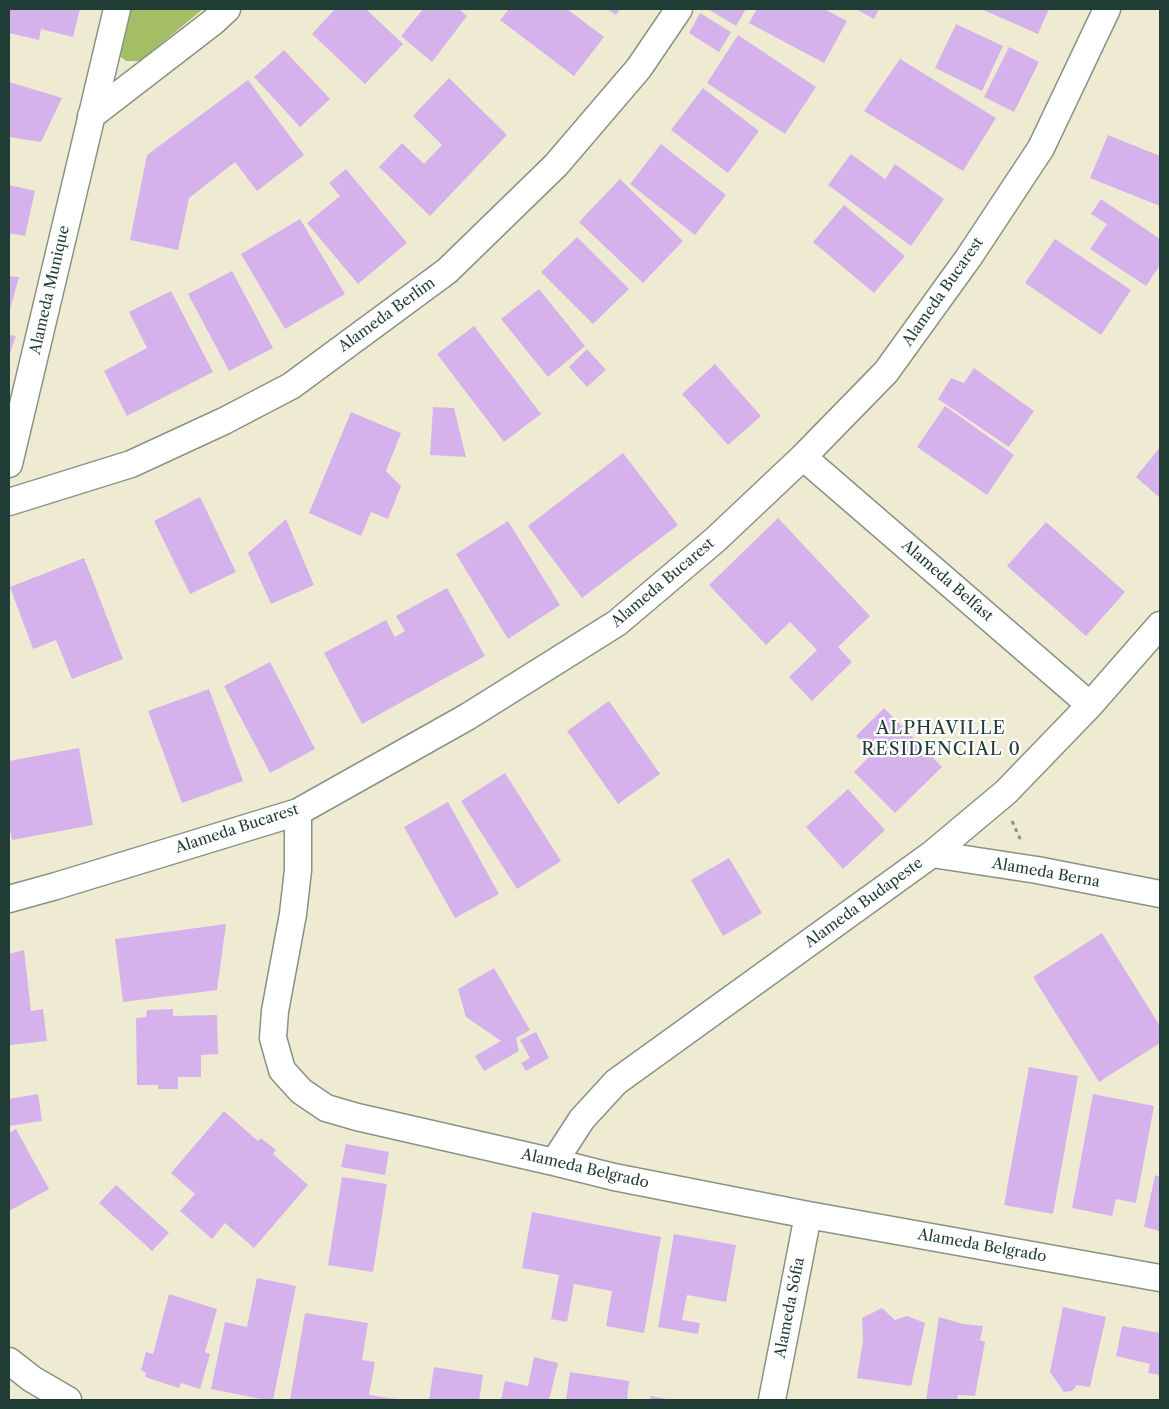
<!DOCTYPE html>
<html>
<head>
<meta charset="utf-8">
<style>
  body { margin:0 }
  #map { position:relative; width:1169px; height:1409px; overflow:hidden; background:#efebd3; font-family:"Libre Caslon Text",serif }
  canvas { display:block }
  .frame { position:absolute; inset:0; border:10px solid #1f3d34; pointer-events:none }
</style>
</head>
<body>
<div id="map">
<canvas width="1169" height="1409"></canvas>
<div class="frame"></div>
</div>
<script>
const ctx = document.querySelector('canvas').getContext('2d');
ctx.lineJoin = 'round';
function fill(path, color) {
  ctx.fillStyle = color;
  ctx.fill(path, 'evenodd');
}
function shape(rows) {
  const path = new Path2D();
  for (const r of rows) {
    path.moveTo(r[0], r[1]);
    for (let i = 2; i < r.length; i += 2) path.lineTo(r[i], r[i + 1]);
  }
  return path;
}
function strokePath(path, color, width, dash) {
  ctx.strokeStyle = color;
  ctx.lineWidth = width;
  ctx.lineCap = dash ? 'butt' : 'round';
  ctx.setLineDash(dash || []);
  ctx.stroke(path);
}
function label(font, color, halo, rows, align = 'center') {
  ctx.font = font + ' "Libre Caslon Text",serif';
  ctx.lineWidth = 4.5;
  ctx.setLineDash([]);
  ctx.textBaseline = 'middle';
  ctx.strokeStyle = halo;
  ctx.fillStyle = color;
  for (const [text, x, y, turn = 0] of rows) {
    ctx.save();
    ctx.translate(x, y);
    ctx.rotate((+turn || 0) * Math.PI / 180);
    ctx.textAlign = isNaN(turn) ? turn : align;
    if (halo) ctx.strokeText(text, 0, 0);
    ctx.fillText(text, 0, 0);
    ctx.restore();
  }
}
const green = shape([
  [127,9,203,9,140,61,126,61,117,54]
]);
const building = shape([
  [9,9,80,9,73,37,41,29,39,40,9,33],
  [335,9,366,9,403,44,365,84,312,34],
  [423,9,459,9,467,16,432,62,401,36],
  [509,9,567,9,604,37,574,76,500,20],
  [607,9,620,9,616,15],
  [708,9,746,9,736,26],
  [757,9,824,9,847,21,824,63,749,23],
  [856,9,879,9,874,19],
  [981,9,1049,9,1038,34],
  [700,13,731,32,719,52,689,33],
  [956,24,1003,46,982,91,935,68],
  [738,35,816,87,785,134,707,83],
  [1009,47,1039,62,1014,112,984,97],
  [284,50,330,99,300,127,254,77],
  [900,59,996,118,963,171,864,111],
  [449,78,507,135,430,216,379,167,402,143,424,164,442,145,413,116],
  [248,80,304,155,257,191,235,162,189,198,178,250,130,240,147,155],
  [9,82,62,98,41,142,9,137],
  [703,88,759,131,728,173,671,130],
  [1108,135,1160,156,1160,206,1090,178],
  [661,144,726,195,695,235,630,184],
  [851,154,885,179,895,164,944,199,911,246,828,185],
  [346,169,407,243,358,284,307,223,340,196,329,183],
  [620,179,683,241,643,283,579,222],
  [9,185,35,191,25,236,9,233],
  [1101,199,1160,239,1160,265,1146,286,1090,249,1107,224,1091,214],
  [844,205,905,256,874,293,813,242],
  [300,219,345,294,285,329,241,254],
  [577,237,629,289,593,324,541,272],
  [1055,239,1131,290,1101,335,1025,283],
  [232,271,273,348,229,371,188,294],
  [9,276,19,277,9,313],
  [539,289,585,346,548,377,501,319],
  [171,291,213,372,127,416,104,371,147,348,129,312],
  [474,326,541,414,504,442,437,354],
  [9,335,16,336,9,356],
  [587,349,606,370,587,387,569,367],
  [715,364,761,416,728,445,682,394],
  [974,368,1034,411,1009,447,938,399,951,378,964,383],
  [945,406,1014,455,987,495,917,447],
  [433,407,454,408,466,457,430,455],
  [351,412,401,433,386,471,401,486,388,519,371,512,361,536,309,513],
  [1160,447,1160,498,1136,477],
  [623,453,678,525,582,598,528,526],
  [200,497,236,572,190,594,154,521],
  [778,518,870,616,838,647,852,662,812,701,789,677,817,650,790,622,766,645,709,585],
  [286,519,314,585,271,604,248,553],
  [508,521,560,605,508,639,456,554],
  [1046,522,1125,592,1086,636,1007,566],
  [84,558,123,659,72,679,56,640,33,649,10,587],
  [447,588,485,656,362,724,324,653,386,620,395,637,405,631,396,616],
  [270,662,315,749,270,773,224,686],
  [209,689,243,781,182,803,148,711],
  [609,701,660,774,618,804,567,731],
  [884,708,942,767,895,813,854,772,873,753,856,736],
  [79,748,93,825,12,840,9,823,9,761],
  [505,773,561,861,517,889,461,801],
  [848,789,885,830,843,869,806,827],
  [448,802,499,894,455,918,404,827],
  [729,858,762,913,723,936,691,880],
  [226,924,217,990,123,1002,115,939],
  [1102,933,1160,1026,1160,1043,1099,1082,1033,977],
  [24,950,31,1011,43,1009,47,1041,9,1045,9,954],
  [494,968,530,1030,516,1038,519,1051,484,1071,475,1056,501,1041,466,1017,458,989],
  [173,1009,173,1016,217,1015,218,1054,201,1055,201,1077,178,1077,178,1089,158,1089,158,1085,137,1085,136,1018,146,1017,147,1010],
  [536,1032,549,1058,526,1071,521,1063,530,1058,520,1040],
  [1029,1067,1078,1076,1053,1214,1004,1205],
  [38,1094,42,1121,9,1126,9,1099],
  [1093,1094,1154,1106,1136,1203,1116,1199,1112,1216,1072,1208],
  [224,1111,258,1141,261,1138,276,1150,273,1154,308,1185,254,1248,225,1223,212,1239,180,1211,195,1194,171,1173],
  [16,1129,49,1189,9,1211,9,1133],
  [346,1144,389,1152,385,1175,341,1167],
  [1155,1175,1160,1177,1160,1231,1144,1227],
  [342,1177,387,1184,373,1272,328,1265],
  [116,1185,169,1233,152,1251,99,1203],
  [532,1212,661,1237,644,1333,606,1326,612,1291,574,1284,567,1322,551,1319,559,1275,522,1268],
  [674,1234,736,1245,726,1302,687,1295,682,1320,700,1323,698,1334,658,1327],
  [257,1278,296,1286,273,1400,266,1400,211,1389,225,1322,247,1327],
  [169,1294,217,1309,205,1352,210,1354,200,1389,181,1383,179,1388,145,1377,146,1373,141,1370,146,1352,153,1354],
  [1063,1307,1106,1317,1090,1387,1077,1385,1072,1391,1064,1392,1050,1372],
  [882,1308,895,1320,907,1316,925,1323,911,1386,857,1378,863,1340,862,1318],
  [305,1313,368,1323,362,1360,375,1362,369,1395,396,1399,396,1400,290,1400],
  [939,1317,963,1324,983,1326,980,1340,985,1342,975,1396,958,1395,957,1400,926,1400],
  [1122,1326,1160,1333,1160,1375,1148,1373,1150,1364,1116,1356],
  [534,1357,558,1363,549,1400,501,1400,505,1381,528,1386],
  [434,1367,483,1375,479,1400,429,1400],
  [570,1372,629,1381,627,1400,566,1400],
  [651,1396,667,1399,667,1400,650,1400]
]);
const path = shape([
  [1012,821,1021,841]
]);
const minor = shape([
  [91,116,213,22,227,9],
  [803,457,1090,705],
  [9,464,117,9],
  [9,502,131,464,224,421,291,386,447,271,556,165,639,68,679,9],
  [298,812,298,870,293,914,275,1011,273,1038,282,1070,301,1091,326,1108,357,1117,554,1162,614,1177,808,1215,1160,1278],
  [932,854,1037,870,1160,894],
  [9,899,56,886,298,812,467,717,617,623,715,540,803,457,886,372,969,257,1041,148,1107,9],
  [554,1162,582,1119,616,1082,932,854,1006,792,1090,705,1160,625],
  [9,1361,32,1379,68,1400],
  [772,1400,808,1215]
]);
const streetNames = [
  ["Alameda Munique",50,290,-77],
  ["Alameda Bucarest",943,292,-55],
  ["Alameda Berlim",387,315,-36],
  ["Alameda Belfast",947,581,41],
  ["Alameda Bucarest",663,583,-40],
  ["Alameda Bucarest",237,829,-18],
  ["Alameda Berna",1046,873,10],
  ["Alameda Budapeste",864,903,-36],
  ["Alameda Belgrado",585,1169,13],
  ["Alameda Belgrado",982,1246,10],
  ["Alameda Sófia",790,1308,-79]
];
const quarterNames = [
  ["ALPHAVILLE",941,729],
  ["RESIDENCIAL 0",941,750]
];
fill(green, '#a3be65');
fill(building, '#d5b2eb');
strokePath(minor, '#879484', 29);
strokePath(path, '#879484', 3, [4, 4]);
strokePath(minor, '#fff', 26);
label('15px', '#1f3d34', '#fff', streetNames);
ctx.letterSpacing = '1px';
label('18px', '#1f3d34', '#fff', quarterNames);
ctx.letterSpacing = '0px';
</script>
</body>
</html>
